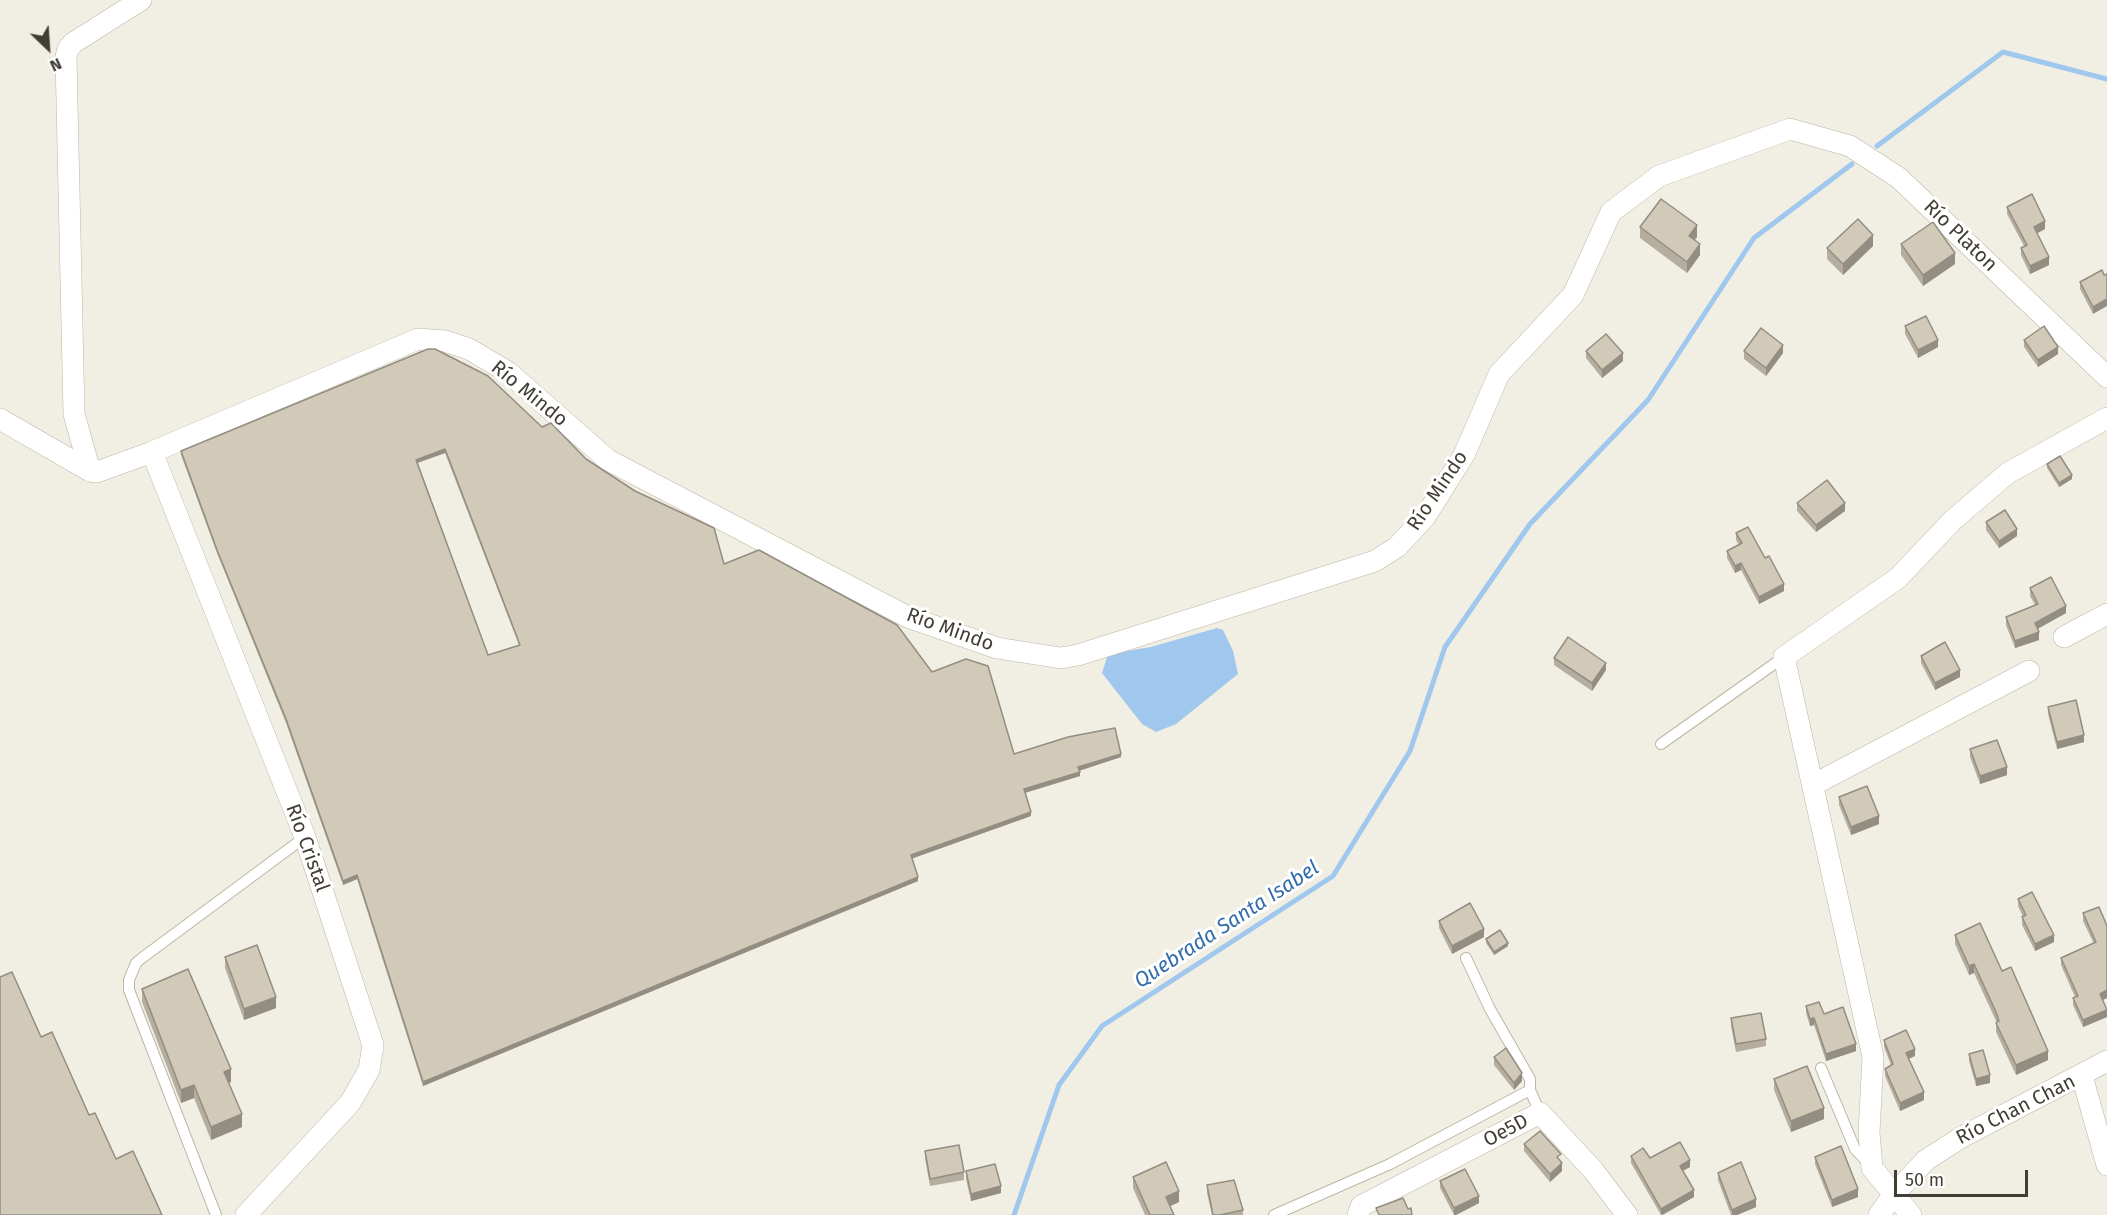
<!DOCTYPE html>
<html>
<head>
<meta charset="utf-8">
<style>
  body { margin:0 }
  #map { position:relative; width:2107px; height:1215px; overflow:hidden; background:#f1eee3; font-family:"Fira Sans",sans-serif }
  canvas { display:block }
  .north { position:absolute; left:18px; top:18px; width:60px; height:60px; -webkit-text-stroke:4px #fff; paint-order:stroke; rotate:155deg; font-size:16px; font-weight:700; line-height:24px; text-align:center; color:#423e34 }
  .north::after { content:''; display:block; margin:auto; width:21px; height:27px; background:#423e34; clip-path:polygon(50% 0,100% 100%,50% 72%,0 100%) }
  .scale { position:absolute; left:1894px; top:1170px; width:134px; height:27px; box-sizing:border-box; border:3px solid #423e34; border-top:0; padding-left:8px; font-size:18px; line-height:21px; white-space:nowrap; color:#423e34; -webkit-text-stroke:4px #fff; paint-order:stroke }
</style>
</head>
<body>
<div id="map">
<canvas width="2107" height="1215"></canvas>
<div class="north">N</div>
<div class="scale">50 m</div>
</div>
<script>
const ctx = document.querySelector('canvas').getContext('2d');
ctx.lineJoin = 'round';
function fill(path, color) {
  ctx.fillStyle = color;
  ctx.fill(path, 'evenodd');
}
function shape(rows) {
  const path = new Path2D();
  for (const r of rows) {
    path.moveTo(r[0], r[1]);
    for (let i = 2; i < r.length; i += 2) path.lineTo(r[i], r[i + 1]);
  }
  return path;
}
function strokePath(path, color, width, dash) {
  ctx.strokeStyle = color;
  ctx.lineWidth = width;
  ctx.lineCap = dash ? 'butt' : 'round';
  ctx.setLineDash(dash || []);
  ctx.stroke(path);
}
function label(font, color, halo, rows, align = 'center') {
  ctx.font = font + ' "Fira Sans",sans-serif';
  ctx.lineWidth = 6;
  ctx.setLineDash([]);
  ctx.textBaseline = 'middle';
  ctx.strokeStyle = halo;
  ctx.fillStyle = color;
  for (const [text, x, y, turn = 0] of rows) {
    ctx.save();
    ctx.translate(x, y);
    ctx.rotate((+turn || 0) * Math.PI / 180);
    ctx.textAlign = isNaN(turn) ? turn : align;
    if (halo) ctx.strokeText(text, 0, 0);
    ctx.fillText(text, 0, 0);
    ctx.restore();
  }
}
const water = shape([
  [1217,628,1223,630,1233,651,1238,674,1176,724,1156,732,1142,724,1102,673,1108,654,1151,647]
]);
const stream = shape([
  [1877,146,2003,52,2107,79],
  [1014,1215,1059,1085,1102,1026,1333,876,1410,751,1445,647,1530,524,1648,400,1754,238,1852,164]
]);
const lane = shape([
  [1661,744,1784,657],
  [1466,958,1490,1009,1530,1079,1530,1090,1540,1113],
  [1821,1068,1855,1149,1868,1163],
  [216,1215,129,990,129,980,136,963,142,958,305,837],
  [1274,1215,1390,1164,1530,1090]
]);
const street = shape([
  [0,419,90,471,97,472,152,452,418,339,445,341,469,349,508,372,608,460,908,617,997,648,1061,658,1078,655,1375,561,1397,547,1425,517,1464,455,1499,374,1573,295,1611,212,1659,176,1790,129,1850,146,1899,178,2107,377],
  [152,452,305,837,373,1045,369,1070,350,1103,246,1215],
  [90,471,74,414,66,57,68,49,73,43,141,0],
  [2064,637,2107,614],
  [1813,785,2029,671],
  [2082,1076,2107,1165],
  [1358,1215,1361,1206,1540,1113,1593,1170,1627,1215],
  [1879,1215,1895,1193,1926,1160,1962,1137,2107,1061],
  [1911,1215,1872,1168,1869,1133,1873,1057,1784,657,1898,578,1953,520,2008,473,2107,418]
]);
const wall = shape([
  [2007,207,2045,229,2037,233,2049,265,2030,274,2021,255,2021,248,2024,246,2007,214],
  [1640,227,1697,237,1695,240,1700,255,1687,273,1640,238],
  [1901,244,1955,264,1923,286,1901,255],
  [1873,246,1843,275,1827,259,1827,248],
  [2104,275,2093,314,2080,289,2080,282],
  [1905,326,1938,347,1918,358,1905,334],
  [2024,340,2058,354,2038,367,2024,347],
  [1586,351,1623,361,1602,378,1586,358],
  [1744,351,1783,353,1766,376,1744,359],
  [542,427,586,459,724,564,932,672,1014,754,1121,757,1079,771,1080,776,1025,793,1031,816,912,858,918,881,423,1086,357,879,343,885,286,723,217,553,181,455,181,451],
  [445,453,519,645,488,655,418,463],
  [2047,464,2072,479,2059,487,2047,468],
  [1797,503,1845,511,1816,532,1797,511],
  [1986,522,2017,536,1999,548,1986,530],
  [1736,533,1765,558,1784,591,1759,604,1741,570,1735,573,1727,558,1727,551,1739,545,1736,540],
  [2030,588,2066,613,2038,629,2039,640,2015,648,2006,625,2006,617,2035,605,2030,596],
  [1921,656,1960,677,1935,690,1921,663],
  [1554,658,1606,670,1592,691,1554,665],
  [2048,707,2084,742,2057,749,2048,714],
  [1970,749,2007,775,1980,784,1970,757],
  [1839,797,1879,824,1851,835,1839,805],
  [2018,899,2054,942,2035,951,2022,925,2022,917,2023,917,2018,906],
  [2083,913,2107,926,2107,998,2103,1000,2107,1017,2083,1027,2073,1005,2073,998,2075,997,2061,965,2061,958,2094,944,2083,921],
  [1439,921,1484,937,1452,954,1439,928],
  [1955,935,2002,971,2048,1060,2016,1075,1996,1032,1996,1021,1974,973,1969,975,1955,944],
  [1486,939,1508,946,1494,955,1486,943],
  [225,957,276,1008,244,1020,225,968],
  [142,989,231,1082,229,1083,242,1127,211,1140,194,1098,181,1103,142,1002],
  [1806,1006,1824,1014,1856,1051,1826,1061,1814,1025,1810,1026,1806,1013],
  [1731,1018,1766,1039,1766,1046,1736,1052,1731,1026],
  [1884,1040,1915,1056,1908,1059,1924,1100,1900,1111,1885,1076,1885,1069,1891,1065,1884,1047],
  [1969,1054,1990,1083,1976,1086,1969,1061],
  [1494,1057,1522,1081,1514,1090,1494,1065],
  [1774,1079,1824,1119,1791,1132,1774,1090],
  [1524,1144,1561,1162,1562,1171,1550,1182,1524,1151],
  [925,1151,964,1172,964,1180,930,1186,925,1158],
  [1631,1156,1650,1158,1690,1167,1683,1171,1694,1197,1663,1215,1661,1215,1631,1163],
  [1815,1157,1858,1197,1832,1207,1815,1164],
  [966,1171,1001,1193,971,1201,966,1179],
  [1718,1173,1756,1207,1737,1215,1731,1215,1718,1180],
  [1133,1177,1179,1202,1170,1206,1174,1215,1145,1215,1133,1188],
  [1440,1181,1479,1203,1456,1215,1454,1215,1440,1188],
  [1207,1185,1243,1210,1243,1215,1212,1215,1207,1193]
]);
const shadedWall = shape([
  [2045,221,2045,229,2034,235,2034,227],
  [1697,225,1697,237,1689,247,1689,236],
  [1873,235,1873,246,1843,275,1843,264],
  [1700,244,1700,255,1687,273,1687,262],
  [1955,253,1955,264,1923,286,1923,275],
  [2049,257,2049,265,2030,274,2030,266],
  [2107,299,2107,306,2093,314,2093,307],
  [1938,340,1938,347,1918,358,1918,350],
  [1783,345,1783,353,1766,376,1766,368],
  [2058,347,2058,354,2038,367,2038,360],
  [1623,353,1623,361,1602,378,1602,370],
  [445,449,445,453,416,463,416,460],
  [2072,475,2072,479,2059,487,2059,483],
  [1845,503,1845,511,1816,532,1816,525],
  [2017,529,2017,536,1999,548,1999,541],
  [1741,563,1741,570,1735,573,1735,566],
  [1784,584,1784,591,1759,604,1759,597],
  [2066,606,2066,613,2035,630,2035,623],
  [2039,632,2039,640,2015,648,2015,641],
  [1606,663,1606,670,1592,691,1592,683],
  [1960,670,1960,677,1935,690,1935,683],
  [2084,735,2084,742,2057,749,2057,742],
  [1121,754,1121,757,1078,771,1078,767],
  [2007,767,2007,775,1980,784,1980,776],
  [1080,772,1080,776,1024,793,1024,789],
  [1031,812,1031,816,911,859,911,855],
  [1879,816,1879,824,1851,835,1851,827],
  [357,875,357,879,343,885,343,881],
  [918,877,918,881,423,1086,423,1082],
  [1484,929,1484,937,1452,954,1452,946],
  [2054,935,2054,942,2035,951,2035,944],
  [1508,943,1508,946,1494,955,1494,952],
  [1974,964,1974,973,1969,975,1969,966],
  [2107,990,2107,998,2100,1001,2100,994],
  [276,997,276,1008,244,1020,244,1009],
  [2107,1010,2107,1017,2083,1027,2083,1020],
  [1814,1018,1814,1025,1810,1026,1810,1019],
  [1856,1044,1856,1051,1826,1061,1826,1054],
  [1915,1049,1915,1056,1906,1060,1906,1053],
  [2048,1051,2048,1060,2016,1075,2016,1065],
  [231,1069,231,1082,224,1085,224,1072],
  [1522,1073,1522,1081,1514,1090,1514,1083],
  [1990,1075,1990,1083,1976,1086,1976,1079],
  [194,1085,194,1098,181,1103,181,1090],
  [1924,1092,1924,1100,1900,1111,1900,1103],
  [1824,1108,1824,1119,1791,1132,1791,1121],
  [242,1114,242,1127,211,1140,211,1127],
  [1690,1160,1690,1167,1680,1172,1680,1166],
  [1562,1163,1562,1171,1550,1182,1550,1174],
  [1001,1186,1001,1193,971,1201,971,1194],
  [1858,1189,1858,1197,1832,1207,1832,1200],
  [1694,1190,1694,1197,1661,1215,1661,1209],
  [1179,1191,1179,1202,1166,1208,1166,1197],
  [1479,1196,1479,1203,1456,1215,1454,1215,1454,1208],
  [1756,1199,1756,1207,1737,1215,1732,1215,1732,1210]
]);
const building = shape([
  [2032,194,2045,221,2034,227,2049,257,2030,266,2021,248,2027,245,2007,207,2032,194],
  [1661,199,1697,225,1689,236,1700,244,1687,262,1640,227,1661,199],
  [1858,219,1873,235,1843,264,1827,248,1858,219],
  [1933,222,1955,253,1923,275,1901,244,1933,222],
  [2102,270,2104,275,2107,274,2107,299,2093,307,2080,282,2102,270],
  [1926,316,1938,340,1918,350,1905,326,1926,316],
  [2044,326,2058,347,2038,360,2024,340,2044,326],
  [1761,328,1783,345,1766,368,1744,351,1761,328],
  [1606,334,1623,353,1602,370,1586,351,1606,334],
  [428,349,435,349,488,376,542,427,551,423,586,459,635,491,714,528,724,564,759,550,897,625,932,672,966,659,988,666,1014,754,1068,737,1115,728,1121,754,1078,767,1080,772,1024,789,1031,812,911,855,918,877,423,1082,357,875,343,881,286,719,217,550,181,451,428,349],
  [445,449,520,645,488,655,416,460,445,449],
  [2060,456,2072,475,2059,483,2047,464,2060,456],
  [1827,480,1845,503,1816,525,1797,503,1827,480],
  [2005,510,2017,529,1999,541,1986,522,2005,510],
  [1748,527,1765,558,1769,556,1784,584,1759,597,1741,563,1735,566,1727,551,1742,543,1736,533,1748,527],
  [2051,577,2066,606,2035,623,2039,632,2015,641,2006,617,2038,604,2030,588,2051,577],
  [1568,637,1606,663,1592,683,1554,658,1568,637],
  [1945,642,1960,670,1935,683,1921,656,1945,642],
  [2076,700,2084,735,2057,742,2048,707,2076,700],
  [1997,740,2007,767,1980,776,1970,749,1997,740],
  [1867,786,1879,816,1851,827,1839,797,1867,786],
  [2032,892,2054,935,2035,944,2022,917,2026,915,2018,899,2032,892],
  [1470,903,1484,929,1452,946,1439,921,1470,903],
  [2099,907,2107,926,2107,990,2100,994,2107,1010,2083,1020,2073,998,2078,996,2061,958,2096,942,2083,913,2099,907],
  [1980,923,2002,971,2011,967,2048,1051,2016,1065,1996,1023,1999,1021,1996,1012,1974,964,1969,966,1955,935,1980,923],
  [1500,930,1508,943,1494,952,1486,939,1500,930],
  [257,945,276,997,244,1009,225,957,257,945],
  [188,969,231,1069,224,1072,242,1114,211,1127,194,1085,181,1090,142,989,188,969],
  [12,972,41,1037,52,1032,89,1115,95,1113,116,1159,133,1151,162,1215,0,1215,0,977,12,972],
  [1819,1002,1824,1014,1843,1007,1856,1044,1826,1054,1814,1018,1810,1019,1806,1006,1819,1002],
  [1761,1013,1766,1039,1736,1044,1731,1018,1761,1013],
  [1906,1030,1915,1049,1906,1053,1924,1092,1900,1103,1885,1069,1893,1064,1884,1040,1906,1030],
  [1506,1048,1522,1073,1514,1083,1494,1057,1506,1048],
  [1983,1050,1990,1075,1976,1079,1969,1054,1983,1050],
  [1807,1066,1824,1108,1791,1121,1774,1079,1807,1066],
  [1540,1131,1561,1154,1557,1157,1562,1163,1550,1174,1524,1144,1540,1131],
  [1680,1142,1690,1160,1680,1166,1694,1190,1661,1209,1631,1156,1643,1148,1650,1158,1680,1142],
  [959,1145,964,1172,930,1179,925,1151,959,1145],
  [1841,1146,1858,1189,1832,1200,1815,1157,1841,1146],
  [1166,1162,1179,1191,1166,1197,1174,1215,1150,1215,1133,1177,1166,1162],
  [1741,1162,1756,1199,1732,1210,1718,1173,1741,1162],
  [995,1164,1001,1186,971,1194,966,1171,995,1164],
  [1465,1169,1479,1196,1454,1208,1440,1181,1465,1169],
  [1234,1180,1243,1210,1220,1215,1213,1215,1207,1185,1234,1180],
  [1403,1198,1408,1209,1411,1208,1412,1215,1379,1215,1376,1208,1403,1198]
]);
const streetNames = [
  ["Río Platon",1960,236,44],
  ["Río Mindo",529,394,39],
  ["Río Mindo",1438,491,-56],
  ["Río Mindo",950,630,20],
  ["Río Cristal",307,848,70],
  ["Río Chan Chan",2016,1110,-27],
  ["Oe5D",1506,1131,-28]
];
const waterNames = [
  ["Quebrada Santa Isabel",1227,925,-33]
];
fill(water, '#a0c7ed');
strokePath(stream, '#a0c7ed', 5);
strokePath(lane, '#bcb6a6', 12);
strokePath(street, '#bcb6a6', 22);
strokePath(lane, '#fff', 10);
strokePath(street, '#fff', 21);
fill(wall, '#b5ae9f');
fill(shadedWall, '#938d82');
fill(building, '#d2cab9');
strokePath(building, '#938d82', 1.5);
label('20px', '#423e34', '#fff', streetNames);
label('italic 21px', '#316daa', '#fff', waterNames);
</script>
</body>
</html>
